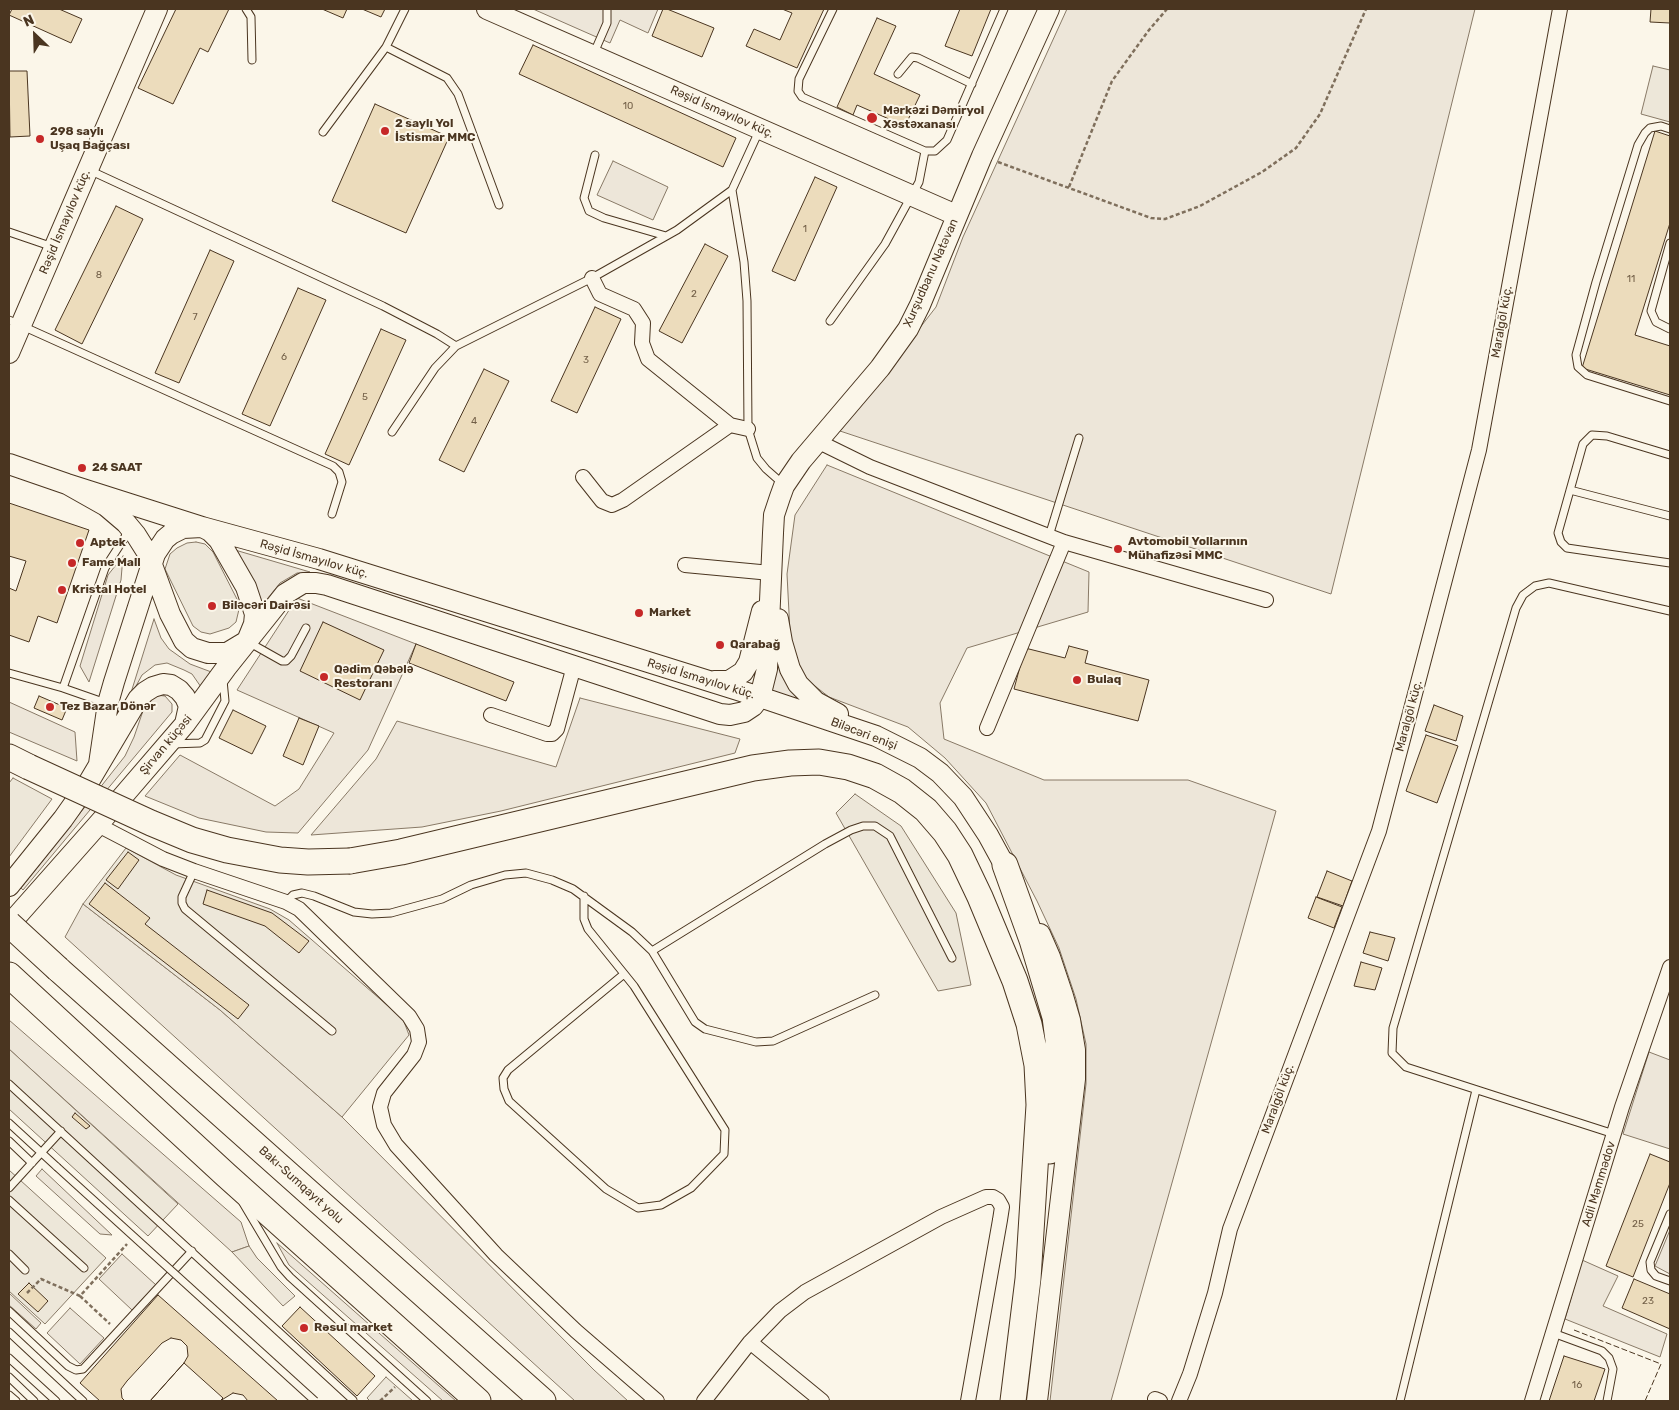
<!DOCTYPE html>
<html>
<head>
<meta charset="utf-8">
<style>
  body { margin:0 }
  #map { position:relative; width:1679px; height:1410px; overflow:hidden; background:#fbf6e9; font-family:Rubik,sans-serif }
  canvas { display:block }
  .frame { position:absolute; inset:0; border:10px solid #4a3520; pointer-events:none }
  .north { position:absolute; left:10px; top:10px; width:50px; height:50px; -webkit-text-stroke:4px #fbf6e9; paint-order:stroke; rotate:336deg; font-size:14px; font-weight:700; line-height:20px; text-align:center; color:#4a3520 }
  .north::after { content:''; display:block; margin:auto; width:18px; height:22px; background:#4a3520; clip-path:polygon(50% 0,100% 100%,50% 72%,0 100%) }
</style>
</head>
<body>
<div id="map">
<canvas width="1679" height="1410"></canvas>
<div class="frame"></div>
<div class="north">N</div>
</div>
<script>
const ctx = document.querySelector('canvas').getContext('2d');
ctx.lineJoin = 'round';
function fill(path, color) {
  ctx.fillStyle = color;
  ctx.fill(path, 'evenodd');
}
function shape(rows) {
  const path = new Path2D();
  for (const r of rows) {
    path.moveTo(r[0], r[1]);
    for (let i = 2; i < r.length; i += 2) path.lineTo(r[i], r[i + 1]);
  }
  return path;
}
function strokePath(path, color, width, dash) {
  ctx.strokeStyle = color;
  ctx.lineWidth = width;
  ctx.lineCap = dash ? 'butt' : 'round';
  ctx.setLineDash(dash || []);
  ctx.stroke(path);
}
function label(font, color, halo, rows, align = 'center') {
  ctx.font = font + ' Rubik,sans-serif';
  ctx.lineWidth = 4;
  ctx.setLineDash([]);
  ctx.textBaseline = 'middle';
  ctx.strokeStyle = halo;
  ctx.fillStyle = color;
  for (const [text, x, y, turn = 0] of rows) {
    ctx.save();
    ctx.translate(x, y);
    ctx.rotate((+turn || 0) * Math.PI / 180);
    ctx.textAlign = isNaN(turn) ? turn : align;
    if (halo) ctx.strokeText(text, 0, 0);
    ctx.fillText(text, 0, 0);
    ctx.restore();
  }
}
const green = shape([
  [533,9,658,9,648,33,620,20,610,43,533,9],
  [1067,9,1475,9,1331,594,840,431,936,307,963,237,1067,9],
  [613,161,668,187,653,220,597,195,613,161],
  [827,465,1089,572,1088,612,967,648,940,703,944,739,1044,780,1188,780,1276,811,1111,1401,1050,1401,1086,1084,1086,1044,1076,999,1059,948,1037,901,986,803,945,758,908,727,829,697,806,679,791,652,787,574,795,515,827,465],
  [235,550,310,572,297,573,280,583,259,609,235,550],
  [123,556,121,580,89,682,80,666,108,575,123,556],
  [297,598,416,644,368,750,298,833,266,832,199,818,145,796,180,755,275,806,299,789,334,733,237,690,297,598],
  [154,619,161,638,169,649,190,664,214,673,201,687,192,674,184,670,167,663,155,665,142,675,129,699,154,619],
  [776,648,810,706,772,693,776,648],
  [156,695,165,696,172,704,172,712,23,890,21,888,125,756,134,737,145,705,156,695],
  [580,698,740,739,735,753,501,811,422,827,311,835,376,759,397,721,556,767,580,698],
  [9,702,75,732,77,761,9,732,9,702],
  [83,904,220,1010,342,1117,594,1370,628,1401,575,1401,65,937,83,904],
  [9,1020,241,1222,249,1246,232,1252,9,1049,9,1020],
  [1649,1052,1670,1060,1670,1149,1623,1134,1649,1052],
  [42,1169,112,1235,100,1234,36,1176,42,1169],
  [1670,1230,1670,1274,1655,1266,1670,1230],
  [277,1243,456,1401,443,1401,289,1265,277,1243],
  [122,1254,156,1285,132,1310,99,1279,122,1254],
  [1582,1260,1618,1276,1603,1306,1667,1334,1660,1357,1565,1319,1582,1260],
  [9,1293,41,1323,36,1329,9,1305,9,1293],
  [70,1308,104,1338,80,1364,47,1333,70,1308]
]);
const parking = shape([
  [1653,66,1670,70,1670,122,1641,114,1653,66],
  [196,542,205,544,213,552,240,605,236,622,229,628,210,634,201,632,193,626,165,569,170,554,177,548,187,543,196,542],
  [13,778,52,799,9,857,9,783,13,778],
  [855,794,901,826,956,913,971,985,938,991,836,813,855,794],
  [126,848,176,875,270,909,289,920,403,1019,409,1035,342,1117,220,1010,83,904,126,848],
  [9,1049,178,1204,148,1236,9,1109,9,1049],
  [9,1170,106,1258,45,1324,9,1291,9,1170],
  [249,1246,257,1258,295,1296,283,1306,232,1252,249,1246],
  [386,1377,413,1401,370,1401,367,1398,386,1377]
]);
const building = shape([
  [12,9,59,9,82,19,71,43,9,15,12,9],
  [176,9,229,9,208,52,200,48,173,104,138,88,176,9],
  [322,9,347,9,343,18,322,9],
  [362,9,385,9,381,17,362,9],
  [663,9,667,9,714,28,702,57,652,36,663,9],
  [782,9,824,9,797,68,746,46,754,29,780,40,792,13,782,9],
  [960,9,991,9,972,56,945,46,960,9],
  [1651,9,1670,9,1670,23,1650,22,1651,9],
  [877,18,896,26,874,74,920,95,905,126,857,105,853,115,837,107,877,18],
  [533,45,736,138,723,167,519,74,533,45],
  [9,71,27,71,30,136,10,137,9,71],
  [375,104,449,137,406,233,332,201,375,104],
  [1655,131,1670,136,1670,223,1635,335,1670,346,1670,395,1582,368,1655,131],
  [815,177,837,187,795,281,772,271,815,177],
  [116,206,143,219,82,344,55,330,116,206],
  [705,244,728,256,682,343,659,331,705,244],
  [210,250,234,261,179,383,155,373,210,250],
  [298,288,326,300,270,426,242,414,298,288],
  [595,307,621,319,577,413,551,401,595,307],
  [381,329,406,340,349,465,325,454,381,329],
  [484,369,509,381,464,472,439,460,484,369],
  [9,503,89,530,57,623,38,616,29,642,9,635,9,588,16,591,26,561,9,556,9,503],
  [323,622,384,650,360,700,300,671,323,622],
  [416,644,514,682,506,701,409,663,416,644],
  [1069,646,1088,651,1085,663,1149,680,1138,721,1014,689,1025,648,1065,658,1069,646],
  [39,696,67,708,62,720,34,708,39,696],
  [1434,705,1463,716,1456,741,1425,731,1434,705],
  [233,710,266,726,252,754,219,738,233,710],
  [299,718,319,726,303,765,283,756,299,718],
  [1426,735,1458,746,1437,803,1406,791,1426,735],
  [128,852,139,860,118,889,106,880,128,852],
  [1327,871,1352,881,1343,906,1317,897,1327,871],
  [105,883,150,918,145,924,249,1005,238,1019,89,904,105,883],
  [207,890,272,913,309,941,299,953,265,926,203,904,207,890],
  [1316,897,1342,907,1334,928,1308,918,1316,897],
  [1370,932,1395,938,1388,961,1363,953,1370,932],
  [1361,962,1382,968,1375,990,1354,986,1361,962],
  [75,1113,90,1126,86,1129,72,1117,75,1113],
  [1650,1154,1670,1162,1670,1183,1633,1277,1606,1266,1650,1154],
  [1634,1279,1670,1294,1670,1329,1622,1308,1634,1279],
  [29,1283,48,1301,38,1312,18,1294,29,1283],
  [158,1295,278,1401,100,1401,80,1383,158,1295],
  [300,1307,375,1376,357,1396,282,1326,300,1307],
  [171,1338,181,1340,187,1346,188,1356,184,1363,150,1401,125,1401,122,1398,121,1389,127,1381,162,1343,171,1338],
  [1564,1356,1605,1369,1594,1401,1549,1401,1564,1356],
  [184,1363,223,1398,220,1401,150,1401,184,1363],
  [233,1393,243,1395,248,1401,220,1401,233,1393]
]);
const path = shape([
  [998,162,1151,218,1165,219,1200,206,1262,172,1296,148,1320,114,1366,9],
  [1069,187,1112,81,1149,30,1167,9],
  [27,1293,41,1279,80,1296,127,1244],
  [80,1296,110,1324],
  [380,1401,395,1387]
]);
const lane = shape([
  [246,9,251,17,252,60],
  [386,47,447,78,458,94,499,205],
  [594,53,607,23,607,9],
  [898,74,912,57,918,58,972,84],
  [1670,129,1661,126,1650,128,1645,133,1638,145,1596,282,1576,355,1578,367,1587,375,1670,401],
  [323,132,386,47,405,9],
  [925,151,935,151,947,140,1004,9],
  [595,155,584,198,589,211,604,218,666,236],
  [89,170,383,306,437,334,456,346],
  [732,190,744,262,747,301,748,429,757,458,766,469,783,484],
  [9,232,53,247],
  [1670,243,1651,311,1656,322,1670,329],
  [9,320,333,466,339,472,342,482,332,514],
  [830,321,885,244,919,182,925,151,802,97,798,91,799,79,833,9],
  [392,432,435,368,456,346,592,278,677,230,732,190,759,131],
  [1670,455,1607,436,1592,435,1583,444,1558,533,1561,542,1567,548,1670,563],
  [1570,490,1670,516],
  [1049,536,1079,438],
  [250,643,282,661,286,661,291,656,306,628],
  [9,673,63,688,106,703],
  [63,688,105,568,125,537,127,528],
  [172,744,200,743,205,740,225,701,223,680],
  [194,871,182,897,182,903,185,909,332,1031],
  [584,896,584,919,588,929,634,986,725,1130,724,1154,691,1188,661,1205,638,1208,606,1189,509,1101,504,1089,503,1078,508,1070,624,974],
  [286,902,293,895,302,893,314,896,354,912,372,914,391,913,442,899,471,885,505,875,526,873,552,880,573,889,632,932,652,951,695,1022,705,1029,756,1042,773,1041,875,995],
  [652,951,825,844,851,830,863,826,875,826,890,836,952,958],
  [9,1084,353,1400],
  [9,1123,57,1167],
  [1614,1134,1406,1067,1392,1053,1393,1028,1516,608,1523,595,1535,586,1549,583,1670,611],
  [9,1141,32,1163],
  [9,1188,61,1131],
  [9,1200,84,1268],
  [243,1203,281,1267,290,1277,427,1401],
  [1670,1214,1650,1262,1651,1270,1656,1276,1670,1281],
  [9,1254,25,1270],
  [9,1311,68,1366,76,1370,83,1369,192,1251],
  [9,1332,83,1401],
  [1553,1333,1602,1351,1609,1358,1613,1369,1607,1401],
  [9,1358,56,1401],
  [9,1377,34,1401],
  [9,1395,16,1401],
  [1400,1401,1476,1090]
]);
const street = shape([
  [592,278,600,294,634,309,643,323,642,343,648,359,730,425],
  [817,441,870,467,1064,542,1266,600],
  [583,477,602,501,612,505,623,500,730,425,748,429],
  [685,565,771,573],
  [491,715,547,734,552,734,557,729,574,666],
  [987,728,1064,542],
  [98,825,163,859,194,871,286,902,299,909,409,1016,417,1029,419,1042,414,1055,384,1093,380,1107,384,1125,396,1145,496,1255,576,1331,657,1401],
  [750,1342,822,1401],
  [1155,1399,1160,1401],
  [704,1401,750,1342,780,1311,805,1292,941,1217,986,1197,993,1197,998,1200,1002,1207,1000,1220,968,1401],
  [1179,1401,1190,1374,1215,1293,1230,1229,1379,831,1479,450,1560,9],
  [1532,1401,1622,1107,1670,967]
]);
const secondary = shape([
  [487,9,956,215],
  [9,353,157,9],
  [9,464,67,484,202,527,210,531,219,540,246,587,255,614,254,624,247,641,227,653,208,653,192,648,184,641,170,614,148,554,136,535,126,523,106,506,67,484],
  [778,619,782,642,790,669,798,684,816,702,838,714],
  [714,681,729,681,743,672,749,662,762,611],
  [99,764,108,703,114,682,155,554,165,539,171,534,183,528,202,527,319,559,760,697,876,736,920,758,940,773,963,797,988,835,1012,879],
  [9,886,63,819,87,785,138,699,145,692,153,687,163,684,171,685,179,690,185,697,189,706,185,724],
  [9,925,117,803,185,724,226,668,285,594,303,583,316,583,327,585,720,714,730,715,744,712,753,706,760,697,767,669,773,533,774,515,780,497,784,486,801,461,880,368,908,329,920,305,982,156,1049,9],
  [1037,1401,1075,1079,1075,1050,1070,1020,1063,996,1050,957,1040,934]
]);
const highway = shape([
  [9,757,29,767],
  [350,861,401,852,753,768,790,763,819,762,848,767,875,776,902,791,926,810,945,832,960,855,980,897,1015,981,1029,1024,1037,1065,1039,1105,1028,1279,1013,1401],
  [1005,865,1032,940,1055,1017,1058,1040,1059,1084,1056,1113,1050,1151],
  [58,969,543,1401],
  [9,975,226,1175,478,1401]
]);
const laneBridge = shape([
  [57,1167,315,1401]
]);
const highwayBridge = shape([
  [29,767,151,823,192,840,227,850,280,860,308,862,350,861],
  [9,924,58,969]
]);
const fence = shape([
  [1574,1330,1661,1364,1645,1401]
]);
const markers = [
  [872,118,6,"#c62828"],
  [385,131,5,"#c62828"],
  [40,139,5,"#c62828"],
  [82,468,5,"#c62828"],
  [80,543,5,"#c62828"],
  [1118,549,5,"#c62828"],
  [72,563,5,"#c62828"],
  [62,590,5,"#c62828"],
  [212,606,5,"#c62828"],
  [639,613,5,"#c62828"],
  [720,645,5,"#c62828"],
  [324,677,5,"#c62828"],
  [1077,680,5,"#c62828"],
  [50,707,5,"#c62828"],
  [304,1328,5,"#c62828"]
];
const numberNames = [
  ["10",628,106],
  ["1",805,229],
  ["8",99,275],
  ["11",1631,279],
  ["2",694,294],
  ["7",195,317],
  ["6",284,357],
  ["3",586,360],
  ["5",365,397],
  ["4",474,421],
  ["25",1638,1224],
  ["23",1648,1301],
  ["16",1577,1385]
];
const poiNames = [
  ["Mərkəzi Dəmiryol",883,111],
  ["Xəstəxanası",883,125],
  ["2 saylı Yol",395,124],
  ["İstismar MMC",395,138],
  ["298 saylı",50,132],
  ["Uşaq Bağçası",50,146],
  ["24 SAAT",92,468],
  ["Avtomobil Yollarının",1128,542],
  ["Mühafizəsi MMC",1128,556],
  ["Aptek",90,543],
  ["Fame Mall",82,563],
  ["Kristal Hotel",72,590],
  ["Biləcəri Dairəsi",222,606],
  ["Market",649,613],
  ["Qarabağ",730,645],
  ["Qədim Qəbələ",334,670],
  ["Restoranı",334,684],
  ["Bulaq",1087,680],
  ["Tez Bazar Dönər",60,707],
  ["Rәsul market",314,1328]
];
const streetNames = [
  ["Rəşid İsmayılov küç.",722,112,24],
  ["Rəşid İsmayılov küç.",65,222,-67],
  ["Xurşudbanu Natəvan",931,273,-66],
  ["Maralgöl küç.",1502,322,-80],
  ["Rəşid İsmayılov küç.",314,559,16],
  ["Rəşid İsmayılov küç.",701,679,17],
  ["Maralgöl küç.",1409,716,-75],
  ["Biləcəri enişi",864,734,21],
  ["Şirvan küçəsi",166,745,-50],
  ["Maralgöl küç.",1278,1099,-70],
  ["Adil Məmmədov",1599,1184,-73],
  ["Bakı-Sumqayıt yolu",301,1185,42]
];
fill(green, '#ede6d9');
strokePath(green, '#887966', 1);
fill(parking, '#ede7d9');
strokePath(parking, '#887966', 1);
fill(building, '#ecdcbc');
strokePath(building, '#4a3520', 1);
strokePath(lane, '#4a3520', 9);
strokePath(street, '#4a3520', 16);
strokePath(secondary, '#4a3520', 22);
strokePath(highway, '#4a3520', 27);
strokePath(path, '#7f6f5c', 2.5, [4, 2.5]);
strokePath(lane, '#fbf6e9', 7);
strokePath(street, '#fbf6e9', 14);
strokePath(secondary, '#fbf6e9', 20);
strokePath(highway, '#fbf6e9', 25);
strokePath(laneBridge, '#4a3520', 9, []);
strokePath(highwayBridge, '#4a3520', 27, []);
strokePath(laneBridge, '#fbf6e9', 7);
strokePath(highwayBridge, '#fbf6e9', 25);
strokePath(fence, '#4a3520', 1, [6, 2.5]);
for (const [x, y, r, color] of markers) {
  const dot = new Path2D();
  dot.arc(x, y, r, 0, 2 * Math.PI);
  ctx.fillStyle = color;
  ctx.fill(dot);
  strokePath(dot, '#fbf6e9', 2);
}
label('10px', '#725f47', null, numberNames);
label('bold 12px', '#4a3520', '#fbf6e9', poiNames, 'left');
label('12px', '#4a3520', '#fbf6e9', streetNames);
</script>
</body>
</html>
